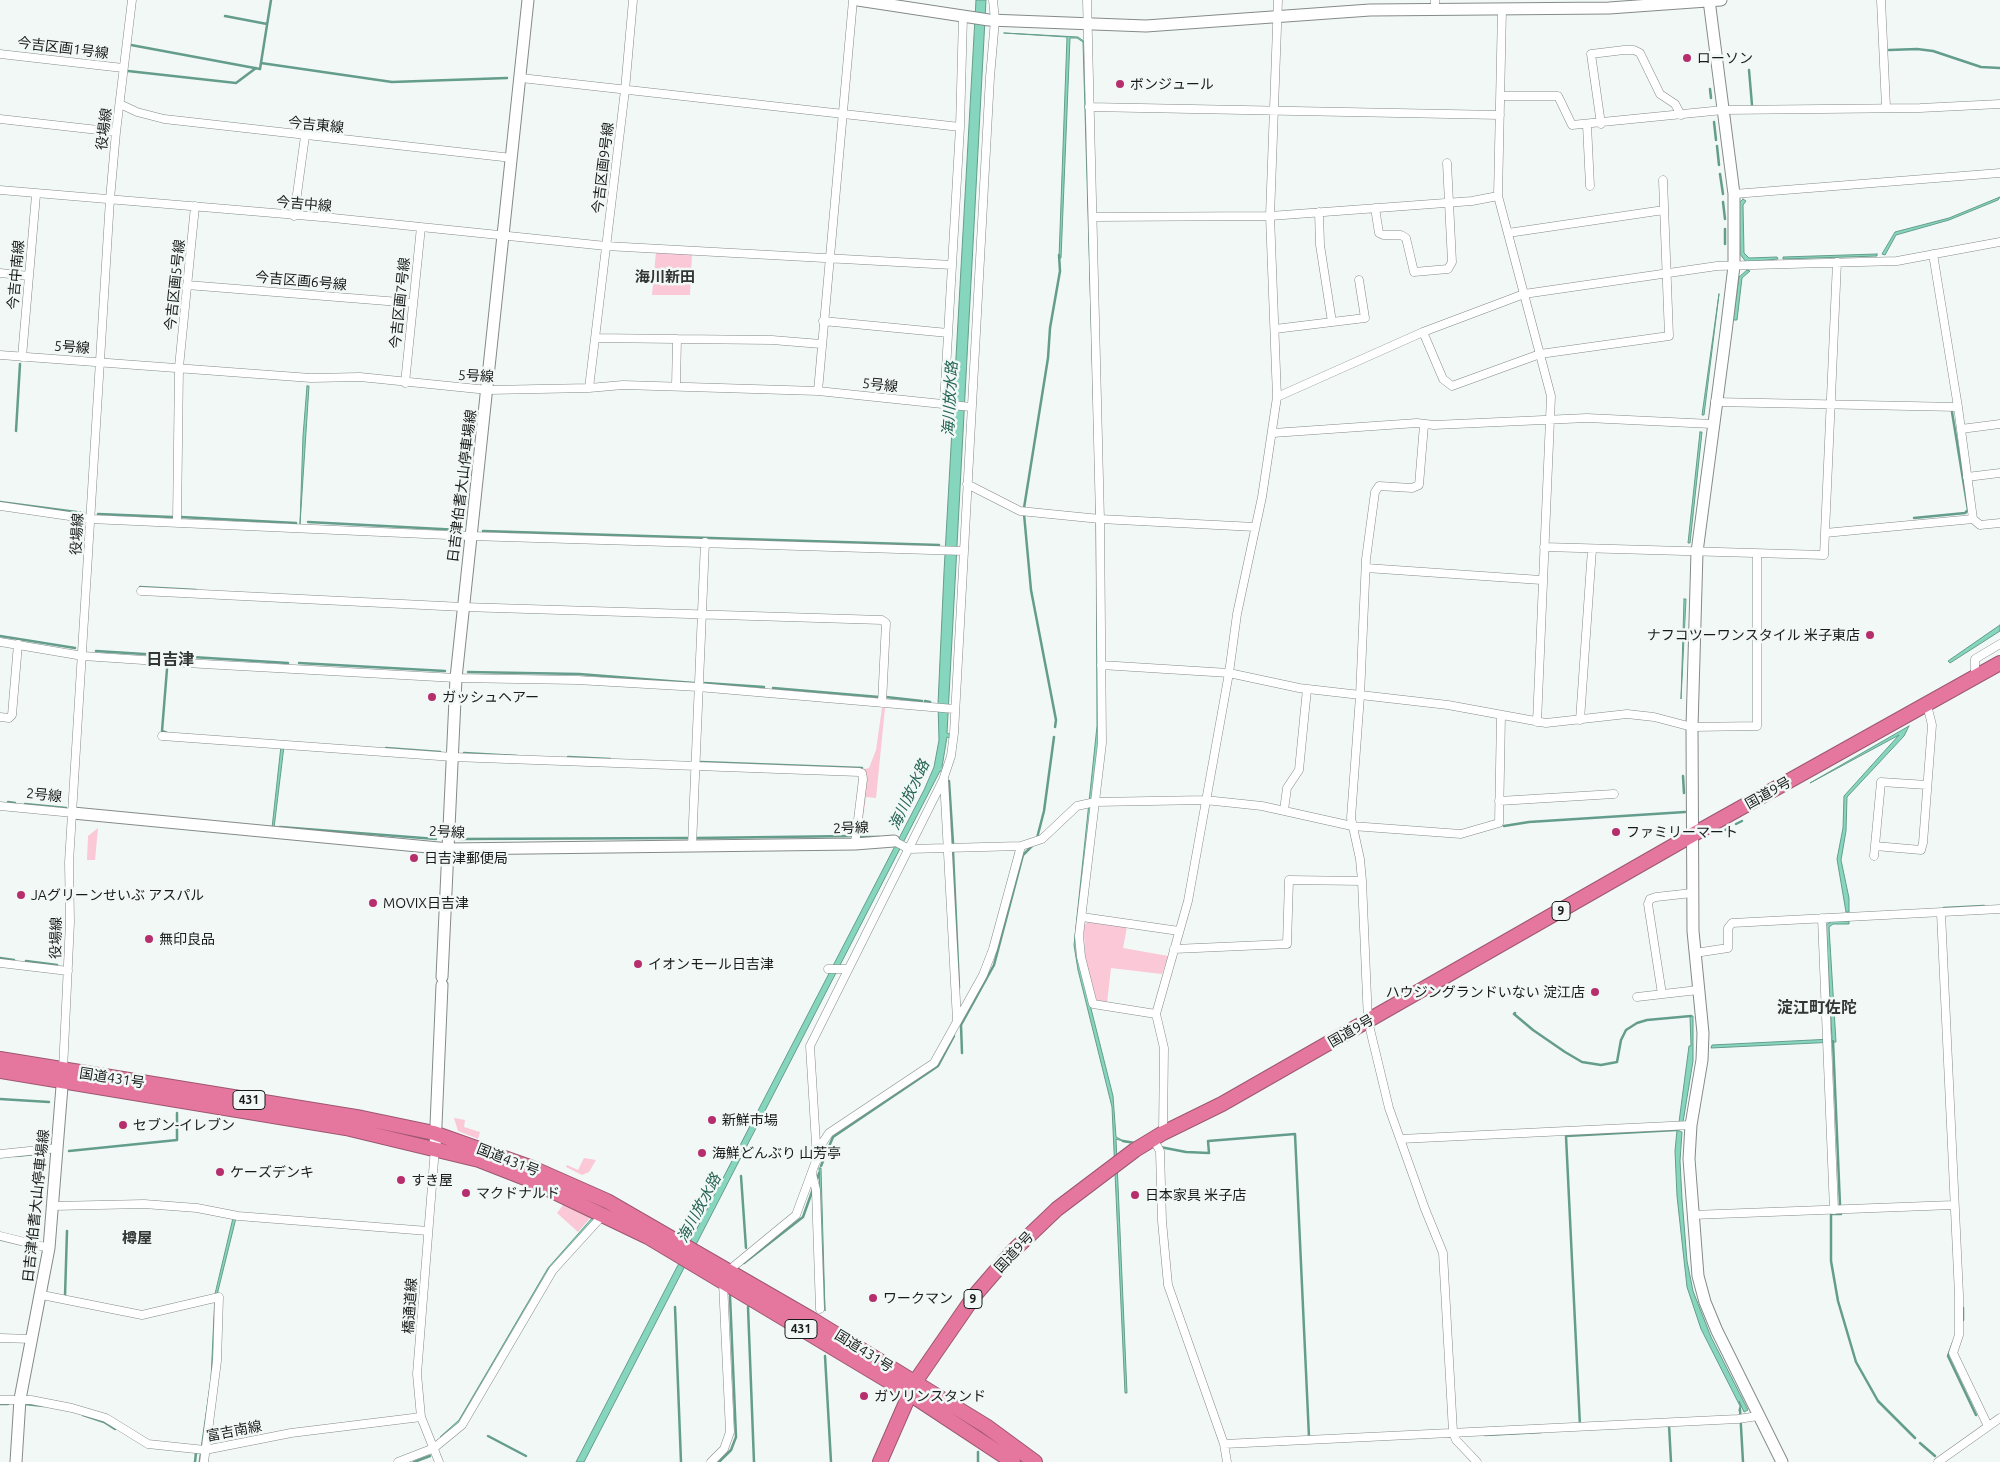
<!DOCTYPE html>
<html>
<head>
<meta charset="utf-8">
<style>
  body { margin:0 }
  canvas { display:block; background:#f1f8f6 }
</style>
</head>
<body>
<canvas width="2000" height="1462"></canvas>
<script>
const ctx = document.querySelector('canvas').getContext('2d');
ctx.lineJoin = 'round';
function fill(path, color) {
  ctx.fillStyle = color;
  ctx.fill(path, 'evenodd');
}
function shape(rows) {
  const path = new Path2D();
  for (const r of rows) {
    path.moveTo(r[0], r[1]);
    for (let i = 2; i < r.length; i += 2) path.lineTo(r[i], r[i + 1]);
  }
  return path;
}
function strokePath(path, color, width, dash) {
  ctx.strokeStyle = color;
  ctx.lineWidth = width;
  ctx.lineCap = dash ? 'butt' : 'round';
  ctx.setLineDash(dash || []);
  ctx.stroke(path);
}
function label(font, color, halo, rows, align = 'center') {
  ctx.font = font + ' Ubuntu,"Noto Sans JP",sans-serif';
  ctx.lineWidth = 5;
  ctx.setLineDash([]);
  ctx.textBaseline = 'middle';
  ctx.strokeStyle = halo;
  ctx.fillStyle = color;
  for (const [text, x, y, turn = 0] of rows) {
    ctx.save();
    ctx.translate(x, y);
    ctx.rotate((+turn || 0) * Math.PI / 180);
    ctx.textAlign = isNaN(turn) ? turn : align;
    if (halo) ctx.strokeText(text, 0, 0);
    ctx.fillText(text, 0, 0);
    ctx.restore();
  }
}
const green = shape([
  [656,252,692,254,690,295,652,295],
  [882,708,885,708,876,798,866,797,860,838,857,838,864,776,859,770,869,768,876,750],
  [98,828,95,860,87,860,88,836],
  [1089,921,1127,927,1123,948,1168,956,1162,974,1111,968,1107,1003,1099,1002,1094,997,1085,959,1084,930,1084,925],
  [454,1118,465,1120,464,1127,480,1132,478,1139,458,1131],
  [584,1158,596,1160,589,1172,582,1175,566,1167,567,1165,578,1170],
  [563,1205,591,1217,578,1232,557,1213]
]);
const water = shape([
  [976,0,986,0,947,733,951,735,950,738,947,737,942,767,944,770,943,772,940,771,584,1462,576,1462,924,790,934,767,939,740,938,704,944,572,976,0],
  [1004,33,1078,37,1085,42,1098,489,1100,732,1078,957,1113,1096,1116,1137,1126,1142,1116,1139,1127,1393,1125,1393,1112,1107,1078,970,1074,945,1097,726,1096,489,1083,42,1077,38,1070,38,1061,258,1059,258,1067,37,1004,33],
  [2000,197,1998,200,1949,220,1896,235,1885,255,1882,254,1895,232,1949,218,2000,197],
  [1743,199,1746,201,1743,205,1744,253,1749,258,1777,257,1778,259,1746,262,1740,254,1739,203,1743,199],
  [1877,254,1877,256,1783,259,1783,257,1877,254],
  [1747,270,1750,271,1742,278,1737,320,1733,320,1739,277,1747,270],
  [1719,294,1704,415,1702,415,1710,358,1719,294],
  [307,386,309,386,300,524,303,436,307,386],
  [1700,432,1702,432,1690,543,1688,543,1700,432],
  [1684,599,1686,599,1681,699,1682,666,1684,599],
  [2000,625,2000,631,1950,663,1948,661,2000,625],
  [1909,726,1904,736,1847,797,1846,831,1841,860,1849,898,1849,912,1846,912,1837,859,1843,828,1844,796,1899,735,1810,783,1909,726],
  [281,746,284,746,274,828,272,828,281,746],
  [1832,921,1849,921,1849,924,1833,924,1829,927,1836,1042,1711,1048,1712,1045,1832,1039,1826,925,1832,921],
  [1690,1016,1693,1016,1693,1061,1683,1122,1679,1122,1689,1046,1691,1046,1690,1016],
  [1677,1130,1682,1132,1680,1161,1682,1199,1687,1261,1693,1291,1711,1337,1748,1410,1744,1412,1739,1401,1741,1407,1739,1411,1740,1406,1701,1329,1687,1287,1677,1196,1675,1151,1677,1130],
  [819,1168,821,1168,825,1311,819,1168],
  [593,1217,595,1219,549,1270,460,1422,441,1438,440,1437,459,1420,548,1268,593,1217],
  [233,1218,236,1218,217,1295,214,1366,201,1462,199,1462,211,1379,215,1294,233,1218]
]);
const stream = shape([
  [225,16,267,24],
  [131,45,260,69,271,0],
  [1889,50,1917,49,1933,51,1981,67,2000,68],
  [261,63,392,82,507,78],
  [1749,70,1752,105],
  [128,71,236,83,256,68],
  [1710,89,1711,98],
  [1714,122,1716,140],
  [1717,146,1719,165],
  [1720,174,1723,194],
  [1723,202,1725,219],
  [1725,244,1725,229],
  [16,431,20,364],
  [0,502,84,513],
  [1024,508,1048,358,1050,328,1060,271,1059,255],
  [98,514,172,517],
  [1024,514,1031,590,1056,720,1055,727],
  [181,517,296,523],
  [1914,518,1965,513,1968,510,1952,412],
  [308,522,460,530],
  [483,531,939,545],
  [140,587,196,590],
  [0,636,75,648],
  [96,651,288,663],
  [299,663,445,671],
  [167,669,162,731,167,733],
  [468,672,579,674,694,683],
  [705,683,764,687],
  [773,688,879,697],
  [886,697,922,701],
  [925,701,930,702],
  [386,748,440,752],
  [464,753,517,756],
  [568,757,610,759],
  [701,762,862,768],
  [1683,776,1684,793],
  [949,781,953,843],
  [8,802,15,803],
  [25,804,66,808],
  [1736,824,1742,821],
  [1504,826,1529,822,1685,812],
  [280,827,436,839],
  [1721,832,1727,829],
  [858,837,879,837],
  [696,838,853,836],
  [1037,838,1044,811,1054,737],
  [460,839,687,838],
  [953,851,959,988],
  [1944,910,1944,908,1984,906],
  [0,958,14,960],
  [26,961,57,965],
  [1515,1013,1514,1014,1533,1030,1565,1052,1582,1062,1601,1065,1617,1062,1621,1040,1626,1030,1637,1023,1647,1020,1691,1016],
  [1833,1041,1840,1205],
  [962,1053,961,1025,994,965,1023,855,1032,846],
  [0,1099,49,1102],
  [1123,1141,1135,1143],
  [1160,1147,1186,1152,1209,1153,1208,1141,1295,1134,1309,1437],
  [69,1151,177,1140,177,1113],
  [15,1156,46,1153],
  [821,1166,833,1137,938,1066,954,1036],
  [741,1176,746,1248],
  [817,1180,819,1173],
  [1841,1214,1831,1214,1831,1261,1838,1301,1856,1362,1878,1401,1915,1438],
  [744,1263,803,1217,813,1189],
  [65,1296,67,1231],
  [675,1307,681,1462],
  [748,1307,754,1462],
  [1963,1308,1963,1320],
  [1953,1343,1948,1356,1976,1415],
  [825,1356,831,1462],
  [0,1404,8,1404],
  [25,1404,44,1406],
  [1740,1409,1743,1462],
  [83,1415,104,1422,115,1429],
  [1580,1426,1566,1136,1676,1130],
  [1667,1426,1669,1425,1671,1462],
  [1485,1435,1542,1432],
  [488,1436,526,1456],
  [1920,1443,1935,1456],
  [978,1452,978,1462],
  [195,1462,196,1453],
  [414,1462,430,1456],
  [719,1462,731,1450,736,1437,730,1296]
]);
const street = shape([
  [1087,0,1100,519,1102,743,1079,936,1081,957,1093,1004,1156,1014],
  [1435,0,1435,8],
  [1881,0,1886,107],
  [1502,9,1498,196,1551,396,1537,722],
  [0,54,123,68],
  [521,78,960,127],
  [1501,96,1558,96,1572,125,1723,110,1920,108,2000,104],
  [120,104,137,112,164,119,512,158],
  [1089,107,1500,115],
  [0,119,116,132],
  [1601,124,1591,54,1624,50,1634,50,1640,53,1660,94,1675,104,1681,115],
  [1587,125,1590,186],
  [0,190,333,218,606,246,952,265],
  [1734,194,2000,173],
  [1375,208,1379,233,1383,235,1401,235,1406,238,1414,272,1448,269,1452,262,1447,163],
  [1319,212,1320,245,1332,322],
  [294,216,305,136],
  [1093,217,1270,216,1472,201,1498,196],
  [1508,233,1664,210],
  [1933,254,1958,407,1973,519,1980,525,2000,523],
  [0,273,29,276],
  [187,285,412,303],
  [823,321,948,333],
  [1275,329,1365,318,1359,280],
  [1423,332,1443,379,1452,386,1540,354,1669,336,1663,180],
  [595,338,677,339,676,386],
  [677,339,772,340,821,344],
  [0,355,311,378,360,377,488,390,589,388,623,385,818,391,971,407],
  [22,357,36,195],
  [405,383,421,227],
  [589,388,625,90,633,0],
  [818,391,853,0],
  [1277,397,1423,332,1524,294,1717,266,1897,261,2000,242],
  [1715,402,1958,407],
  [944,404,960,127,963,16],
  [1424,425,1419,485,1412,488,1379,486,1375,492,1366,559,1360,696,1351,818,1360,859,1362,881,1368,1021,1389,1108,1425,1209,1443,1253,1453,1432,1456,1440,1477,1462],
  [1961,429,2000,424],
  [1273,433,1417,423,1434,425,1587,418,1712,424],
  [1967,477,2000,473],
  [967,484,1020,511,1100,519,1255,527],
  [0,506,90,519,470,536,964,551],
  [177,522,179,367,195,206],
  [1825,533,1973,519],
  [1544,547,1824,555,1837,262],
  [1366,568,1541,580],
  [141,591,463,607,882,620,886,623,882,703],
  [0,642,83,656,203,664,456,678,577,680,698,687,954,709],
  [1101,665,1229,673,1299,688,1448,705,1546,723,1627,714,1654,717,1692,727,1757,726,1757,554],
  [1975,677,1975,659,2000,644],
  [0,717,9,718,12,715,18,644],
  [1580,720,1592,549],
  [162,736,453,757,859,772,862,773,863,779,855,844],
  [944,779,957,1020],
  [1499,801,1614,794],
  [0,806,73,813],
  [1284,810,1287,788,1299,770,1307,689],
  [894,841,909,849,1021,846,1042,839,1077,806,1095,802,1205,800,1262,806,1352,826,1461,834,1499,823,1501,715],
  [692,846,705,542],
  [1875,846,1921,850,1923,843,1932,725,1927,705],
  [1874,856,1881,782,1927,785],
  [1941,913,1959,1295,1959,1335,1953,1353,1988,1426],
  [1082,917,1179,931],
  [1822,918,1834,1210],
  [1174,949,1287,944,1289,880,1362,881],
  [1695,953,1728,948,1728,928,1732,923,2000,909],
  [0,963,68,971],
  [828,969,847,969],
  [1662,994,1648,904,1650,899,1656,897,1692,893],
  [1637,997,1698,990],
  [63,1070,70,922,69,862,110,199,116,132,132,0],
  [1163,1133,1164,1048,1156,1014,1188,901,1229,673,1237,614,1262,497,1277,397,1270,216,1278,0],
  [1153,1139,1160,1151,1162,1221,1168,1285,1224,1444,1227,1462],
  [1400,1139,1691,1125],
  [435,1148,417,1374,421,1417,439,1462],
  [0,1154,58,1148],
  [817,1160,810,1046,943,780,951,756,954,733,990,77,995,20,993,0],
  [812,1174,816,1190,820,1309],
  [53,1206,144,1204,197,1208,238,1216,428,1231],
  [1692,1215,1953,1205],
  [0,1236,49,1248],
  [728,1271,796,1215,823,1142,829,1133,934,1063,983,975,993,949,1021,846],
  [42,1295,142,1315,219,1297,217,1361,204,1462],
  [0,1338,32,1339],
  [0,1400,31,1400,72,1408,106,1418,148,1444,205,1450,291,1433,421,1417],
  [1224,1444,1738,1419,1758,1416],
  [398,1462,434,1448,462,1425,553,1270,603,1215],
  [711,1462,724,1449,730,1432,723,1282],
  [1938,1462,2000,1418]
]);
const secondary = shape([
  [858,0,989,20,1146,26,1370,10,1609,8,1721,0],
  [1709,0,1734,194,1734,266,1726,332,1697,552,1692,727,1693,931,1703,1033,1702,1060,1691,1125,1689,1159,1698,1276,1705,1302,1717,1331,1782,1462],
  [73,813,449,849,855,844,894,841],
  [442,977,456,678,528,0],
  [435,1148,442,985],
  [16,1462,20,1399,49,1248,63,1074]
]);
const highway = shape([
  [0,1059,362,1118,434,1133,530,1167,607,1201,813,1320,986,1426,1035,1462],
  [0,1071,346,1128,479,1160,525,1178,648,1237,910,1394,1013,1462],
  [880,1462,915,1382,975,1295,1014,1250,1057,1209,1135,1150,1163,1133,1222,1104,1694,834,2000,663]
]);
const markers = [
  [1687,58,5,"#b72e6c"],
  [1120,84,5,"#b72e6c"],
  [1870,635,5,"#b72e6c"],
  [432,697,5,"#b72e6c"],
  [1616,832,5,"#b72e6c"],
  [414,858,5,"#b72e6c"],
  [21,895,5,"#b72e6c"],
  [373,903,5,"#b72e6c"],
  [149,939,5,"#b72e6c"],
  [638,964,5,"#b72e6c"],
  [1595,992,5,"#b72e6c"],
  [712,1120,5,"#b72e6c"],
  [123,1125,5,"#b72e6c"],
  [702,1153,5,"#b72e6c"],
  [220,1172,5,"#b72e6c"],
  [401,1180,5,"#b72e6c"],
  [466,1193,5,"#b72e6c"],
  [1135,1195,5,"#b72e6c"],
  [873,1298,5,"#b72e6c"],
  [864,1396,5,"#b72e6c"]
];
const shields = [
  [1561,911,18],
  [249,1100,32],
  [973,1299,18],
  [801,1329,32]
];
const shieldNames = [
  ["9",1561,911],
  ["431",249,1100],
  ["9",973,1299],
  ["431",801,1329]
];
const streetNames = [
  ["今吉区画1号線",63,48,7],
  ["今吉東線",316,125,6],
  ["役場線",104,129,-83],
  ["今吉区画9号線",603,168,-83],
  ["今吉中線",304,204,5],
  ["今吉中南線",16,275,-85],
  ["今吉区画6号線",301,281,5],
  ["今吉区画5号線",175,285,-84],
  ["今吉区画7号線",400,303,-84],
  ["5号線",72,347,4],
  ["5号線",476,376,3],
  ["5号線",880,385,6],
  ["日吉津伯耆大山停車場線",462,486,-83],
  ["役場線",77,534,-87],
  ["国道9号",1768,793,-29],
  ["2号線",44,795,6],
  ["2号線",851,828,-2],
  ["2号線",447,832,3],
  ["役場線",56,938,-89],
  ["国道9号",1351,1031,-30],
  ["国道431号",112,1078,9],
  ["国道431号",508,1160,21],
  ["日吉津伯耆大山停車場線",36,1206,-84],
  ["国道9号",1014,1252,-47],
  ["橋通道線",410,1306,-86],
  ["国道431号",864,1351,32],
  ["富吉南線",234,1431,-11]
];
const poiNames = [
  ["ローソン",1697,58],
  ["ボンジュール",1130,84],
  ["ナフコツーワンスタイル 米子東店",1860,635,"right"],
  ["ガッシュヘアー",442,697],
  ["ファミリーマート",1626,832],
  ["日吉津郵便局",424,858],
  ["JAグリーンせいぶ アスパル",31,895],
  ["MOVIX日吉津",383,903],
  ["無印良品",159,939],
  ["イオンモール日吉津",648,964],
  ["ハウジングランドいない 淀江店",1585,992,"right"],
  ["新鮮市場",722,1120],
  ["セブン-イレブン",133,1125],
  ["海鮮どんぶり 山芳亭",712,1153],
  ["ケーズデンキ",230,1172],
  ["すき屋",411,1180],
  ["マクドナルド",476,1193],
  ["日本家具 米子店",1145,1195],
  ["ワークマン",883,1298],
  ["ガソリンスタンド",874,1396]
];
const neighbourhoodNames = [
  ["海川新田",665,277],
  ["樽屋",137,1238]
];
const waterNames = [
  ["海川放水路",950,399,-87],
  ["海川放水路",909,795,-65],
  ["海川放水路",699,1208,-62]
];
const quarterNames = [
  ["日吉津",170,660],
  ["淀江町佐陀",1817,1008]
];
fill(green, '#fac8d7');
fill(water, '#86d5bd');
strokePath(water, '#659d8c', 1);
strokePath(stream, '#659d8c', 2.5);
strokePath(street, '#858b89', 9);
strokePath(secondary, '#858b89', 13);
strokePath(highway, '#9d5770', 16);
strokePath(street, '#fff', 8);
strokePath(secondary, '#fff', 11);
strokePath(highway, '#e5779f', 14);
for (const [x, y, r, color] of markers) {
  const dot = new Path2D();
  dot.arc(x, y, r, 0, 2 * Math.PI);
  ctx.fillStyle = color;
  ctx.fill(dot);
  strokePath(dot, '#f1f8f6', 2);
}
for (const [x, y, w] of shields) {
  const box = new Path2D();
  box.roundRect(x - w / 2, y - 9.5, w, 19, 4);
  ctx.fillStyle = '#f1f8f6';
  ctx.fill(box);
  strokePath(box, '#181b1a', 1);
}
label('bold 12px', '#181b1a', null, shieldNames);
label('14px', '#181b1a', '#f1f8f6', streetNames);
label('14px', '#181b1a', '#f1f8f6', poiNames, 'left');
label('bold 15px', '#323735', '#f1f8f6', neighbourhoodNames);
label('italic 15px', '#246252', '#f1f8f6', waterNames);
label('bold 16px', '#323735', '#f1f8f6', quarterNames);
</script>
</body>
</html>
